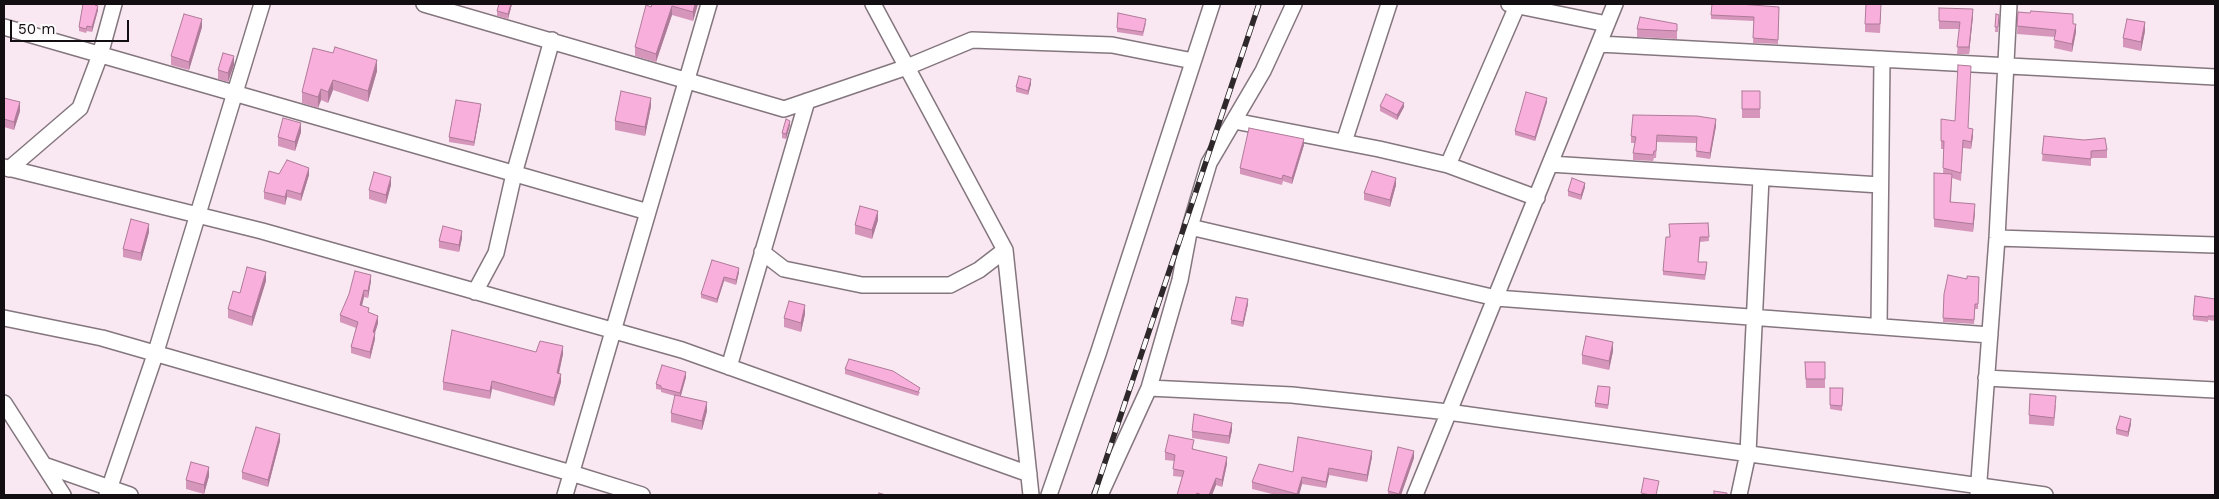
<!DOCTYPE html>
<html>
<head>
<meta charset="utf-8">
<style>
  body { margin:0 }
  #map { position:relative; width:2219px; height:499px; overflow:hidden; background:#f9e8f1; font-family:"Work Sans",sans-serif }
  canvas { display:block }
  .frame { position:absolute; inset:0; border:5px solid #130e11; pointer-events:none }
  .scale { position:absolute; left:10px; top:20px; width:119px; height:22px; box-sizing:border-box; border:2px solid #130e11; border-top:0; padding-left:6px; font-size:15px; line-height:18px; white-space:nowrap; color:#130e11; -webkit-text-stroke:4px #fdfafc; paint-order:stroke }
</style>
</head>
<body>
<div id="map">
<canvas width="2219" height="499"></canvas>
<div class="frame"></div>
<div class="scale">50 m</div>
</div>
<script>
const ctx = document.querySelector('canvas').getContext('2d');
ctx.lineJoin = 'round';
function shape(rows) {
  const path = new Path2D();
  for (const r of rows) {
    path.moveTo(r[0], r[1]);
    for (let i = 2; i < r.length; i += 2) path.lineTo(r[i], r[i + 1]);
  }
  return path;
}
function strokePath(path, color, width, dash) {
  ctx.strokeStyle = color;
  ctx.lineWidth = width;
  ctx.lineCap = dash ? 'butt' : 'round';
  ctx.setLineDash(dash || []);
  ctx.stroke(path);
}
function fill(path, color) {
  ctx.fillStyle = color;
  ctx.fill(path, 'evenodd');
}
const minor = shape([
  [424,4,784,109,907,67,972,40,1112,45,1193,61],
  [873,4,1005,250,1031,495],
  [1509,4,1607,24],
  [1517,6,1448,165,1537,198],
  [4,27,648,212],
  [1599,44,2215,77],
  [1234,121,1379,149,1448,165],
  [1344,142,1389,4],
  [1550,164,1880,185],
  [4,167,262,231,682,350,1029,474],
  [9,169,80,108,100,55,114,4],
  [1190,227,1496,298,1990,335],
  [1997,238,2215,245],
  [762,252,784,269,862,285,950,285,979,270,1005,250],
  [475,292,496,253,514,174,552,40],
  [4,318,102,338,571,473,642,495],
  [1879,326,1882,59],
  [729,367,807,101],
  [1986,378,2215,390],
  [1149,388,1292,395,1448,412,2045,495],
  [4,403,63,495],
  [44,465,130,495],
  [1978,494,1997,238,2009,4],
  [107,495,155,355,262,4],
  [565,495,709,4],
  [1049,495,1098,354,1212,4],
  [1100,495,1149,388,1180,280,1190,227,1209,163,1263,71,1294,4],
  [1415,495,1615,4],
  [1739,495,1748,453,1761,178]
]);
const rail = shape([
  [1094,495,1259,4]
]);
const wall = shape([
  [83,4,97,4,96,6,98,10,92,32,87,31,86,33,79,31,79,27],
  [512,4,508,19,497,16,497,11],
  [652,4,698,4,693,21,672,15,656,62,635,56,635,47],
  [1779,7,1778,44,1753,43,1754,21,1711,19,1711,15],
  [1939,8,1973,16,1969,54,1957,54,1959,29,1939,29],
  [2018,12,2073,24,2076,32,2072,52,2054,48,2055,37,2017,34],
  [1881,13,1880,33,1865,32,1865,24],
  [1996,14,1999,15,1998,32,1995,32],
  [1146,23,1143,36,1117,32,1117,28],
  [1677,24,1677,39,1637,37,1637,29],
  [202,27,189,70,171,65,171,56],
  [2145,31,2141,51,2123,47,2123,38],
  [313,48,377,71,368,102,333,90,328,103,321,100,318,108,302,103,302,92],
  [234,65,228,82,218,79,218,70],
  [1031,84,1028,95,1016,92,1016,87],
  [1742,91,1760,109,1760,118,1742,118],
  [4,98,20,111,14,130,4,127],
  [1547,102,1535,141,1515,135,1515,131],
  [651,106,645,136,615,130,615,121],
  [1380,106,1404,107,1397,120,1380,111],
  [481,108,474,146,449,142,449,137],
  [1941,119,1968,128,1973,136,1971,149,1963,148,1961,181,1952,178,1951,202,1975,212,1973,232,1934,227,1934,173,1943,174,1944,149,1941,149],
  [790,125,786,139,782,138,782,133],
  [1716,126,1710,159,1696,157,1697,143,1657,142,1656,158,1654,158,1653,161,1633,160,1633,153,1635,143,1631,143,1631,136],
  [301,132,295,151,278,146,278,137],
  [2044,136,2107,150,2107,158,2091,158,2091,166,2042,161],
  [1304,145,1292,184,1283,181,1282,185,1240,174,1240,168],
  [279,174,309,175,301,201,287,197,285,205,264,199,264,192],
  [391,185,386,204,369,199,369,190],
  [1396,185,1390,207,1364,200,1364,193],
  [1585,187,1581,200,1568,196,1568,191],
  [878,220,872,239,855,234,855,225],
  [1708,223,1709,241,1700,242,1698,262,1707,267,1705,280,1663,275,1663,271,1670,237],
  [149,232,141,261,123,257,123,249],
  [462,238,459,252,439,248,439,241],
  [712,260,739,272,736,285,724,281,717,303,701,298,701,294],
  [1979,277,1978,309,1975,309,1974,324,1943,322,1944,294,1967,279],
  [266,281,252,326,228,318,228,309,240,293],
  [371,281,368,298,364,297,362,306,378,323,375,333,375,339,370,359,351,353,351,347,356,328,340,322,340,315],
  [2215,299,2215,321,2208,320,2208,322,2193,320,2193,316],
  [1248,304,1243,327,1231,324,1231,320],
  [805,314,801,332,784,327,784,318],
  [1613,351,1609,370,1582,364,1582,355],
  [536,352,563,354,559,374,561,382,554,406,492,389,490,399,443,390,443,382],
  [1805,362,1825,362,1825,388,1806,388],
  [845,369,920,392,918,396,845,374],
  [686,377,681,396,707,411,702,430,671,422,671,413,675,396,661,392,661,390,656,389,656,384],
  [1830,388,1843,388,1842,411,1830,409],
  [1610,392,1608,409,1595,407,1595,403],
  [2056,405,2054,426,2029,424,2029,415],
  [2131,424,2128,437,2116,434,2116,429],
  [1232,430,1229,444,1192,438,1192,431],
  [280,441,268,487,242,479,242,472],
  [1194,448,1193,449,1227,464,1222,487,1216,485,1212,495,1177,495,1182,477,1173,476,1174,461,1165,460,1165,452],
  [1372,457,1367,482,1329,475,1326,488,1302,484,1299,495,1276,495,1252,489,1252,482,1293,472],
  [1414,458,1401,495,1388,495,1388,491],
  [209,476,204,494,186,489,186,480]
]);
const shadedWall = shape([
  [511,4,512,4,508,19,508,14],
  [695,4,698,4,693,21,693,12],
  [98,6,98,10,92,32,92,27],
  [672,6,672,15,656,62,656,54],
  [1973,9,1973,16,1969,54,1969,47],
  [202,19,202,27,189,70,189,62],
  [2145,22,2145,31,2141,51,2141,42],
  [2076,24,2076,32,2072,52,2072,44],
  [234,56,234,65,228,82,228,73],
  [377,60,377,71,368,102,368,91],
  [1031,79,1031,84,1028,95,1028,91],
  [333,80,333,90,328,103,328,92],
  [321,89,321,100,318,108,318,97],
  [651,98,651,106,645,136,645,127],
  [1547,98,1547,102,1535,141,1535,137],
  [20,102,20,111,14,130,14,122],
  [1404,103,1404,107,1397,120,1397,115],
  [481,104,481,108,474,146,474,142],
  [1716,119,1716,126,1710,159,1710,153],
  [790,121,790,125,786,139,786,134],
  [301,123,301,132,295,151,295,142],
  [1973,129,1973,136,1971,149,1971,142],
  [1304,139,1304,145,1292,184,1292,178],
  [309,168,309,175,301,201,301,194],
  [391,177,391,185,386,204,386,195],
  [1396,178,1396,185,1390,207,1390,200],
  [1585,183,1585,187,1581,200,1581,195],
  [287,190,287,197,285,205,285,197],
  [1975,204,1975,212,1973,232,1973,224],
  [878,211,878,220,872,239,872,230],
  [149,224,149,232,141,261,141,253],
  [462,231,462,238,459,252,459,245],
  [739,268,739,272,736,285,736,280],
  [266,272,266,281,252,326,252,317],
  [371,275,371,281,368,298,368,291],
  [724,277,724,281,717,303,717,299],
  [364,290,364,297,360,312,360,305],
  [1248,299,1248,304,1243,327,1243,322],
  [805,305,805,314,801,332,801,323],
  [378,316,378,323,373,339,373,332],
  [375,333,375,339,370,359,370,352],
  [1613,342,1613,351,1609,370,1609,361],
  [563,346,563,354,557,381,557,373],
  [686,372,686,377,680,398,680,393],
  [561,374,561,382,554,406,554,398],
  [492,381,492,389,490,399,490,391],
  [707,402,707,411,702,430,702,421],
  [2131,419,2131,424,2128,437,2128,432],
  [1232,423,1232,430,1229,444,1229,436],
  [280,434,280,441,268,487,268,480],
  [1372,451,1372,457,1367,482,1367,475],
  [1414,451,1414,458,1401,495,1399,495],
  [1227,457,1227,464,1222,487,1222,480],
  [209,467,209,476,204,494,204,485],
  [1329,468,1329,475,1326,488,1326,482],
  [1302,477,1302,484,1299,495,1297,495],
  [1216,478,1216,485,1212,495,1209,495]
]);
const building = shape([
  [83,4,95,4,95,5,98,6,92,27,87,26,86,29,79,27,83,4],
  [499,4,511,4,508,14,497,11,499,4],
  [652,4,695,4,693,12,672,6,656,54,635,47,646,5,651,7,652,4],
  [1712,4,1739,4,1779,7,1778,40,1753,38,1754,17,1711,15,1712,4],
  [1866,4,1881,4,1880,24,1865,24,1866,4],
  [1939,8,1973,9,1969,47,1957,47,1960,22,1939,21,1939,8],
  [2031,11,2073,14,2073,24,2076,24,2072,44,2054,40,2056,30,2017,26,2018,12,2030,13,2031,11],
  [1118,13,1146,19,1143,32,1117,28,1118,13],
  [184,14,202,19,189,62,171,56,184,14],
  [1996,14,1999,15,1998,27,1995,27,1996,14],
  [1640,17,1677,24,1677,31,1637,29,1640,17],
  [2127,19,2145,22,2141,42,2123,38,2127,19],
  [335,47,377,60,368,91,333,80,328,92,321,89,318,97,302,92,313,48,333,53,335,47],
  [223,53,234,56,228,73,218,70,223,53],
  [1958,65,1971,66,1968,128,1973,129,1971,142,1963,140,1961,173,1943,168,1944,141,1941,141,1941,119,1955,121,1958,65],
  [1019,76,1031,79,1028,91,1016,87,1019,76],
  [621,91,651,98,645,127,615,121,621,91],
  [1742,91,1760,91,1760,109,1742,109,1742,91],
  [1526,92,1547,98,1535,137,1515,131,1526,92],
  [1386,94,1404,103,1397,115,1380,106,1386,94],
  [4,98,20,102,14,122,4,119,4,98],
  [456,100,481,104,474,142,449,137,456,100],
  [1633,115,1697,116,1716,119,1710,153,1696,151,1697,137,1657,135,1656,151,1654,151,1653,155,1633,153,1636,137,1631,136,1633,115],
  [283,118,301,123,295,142,278,137,283,118],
  [786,119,790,121,786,134,782,133,786,119],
  [1249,128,1304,139,1292,178,1283,175,1282,179,1240,168,1249,128],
  [2044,136,2084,140,2105,138,2107,150,2091,151,2091,159,2042,154,2044,136],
  [287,160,309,168,301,194,287,190,285,197,264,192,269,171,279,174,287,160],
  [1372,171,1396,178,1390,200,1364,193,1372,171],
  [374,172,391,177,386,195,369,190,374,172],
  [1934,173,1952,174,1950,202,1975,204,1973,224,1934,219,1934,173],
  [1572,178,1585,183,1581,195,1568,191,1572,178],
  [860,206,878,211,872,230,855,225,860,206],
  [131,219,149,224,141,253,123,249,131,219],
  [1708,223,1709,237,1700,237,1698,262,1707,262,1705,275,1663,271,1666,237,1670,237,1669,224,1708,223],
  [443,226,462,231,459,245,439,241,443,226],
  [712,260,739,268,736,280,724,277,717,299,701,294,712,260],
  [247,267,266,272,252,317,228,309,233,291,240,293,247,267],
  [355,271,371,275,368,291,364,290,360,305,369,308,368,312,378,316,373,332,375,333,370,352,351,347,358,322,340,315,349,294,355,271],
  [1948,275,1967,279,1967,276,1979,277,1978,304,1975,304,1974,320,1943,318,1944,294,1948,275],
  [2195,296,2215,299,2215,316,2208,316,2208,317,2193,316,2195,296],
  [1236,297,1248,299,1243,322,1231,320,1236,297],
  [789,301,805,305,801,323,784,318,789,301],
  [452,330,536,352,540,341,563,346,557,373,561,374,554,398,492,381,490,391,443,382,452,330],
  [1586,336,1613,342,1609,361,1582,355,1586,336],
  [849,359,893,371,920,388,918,392,845,369,849,359],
  [1805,362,1825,362,1825,379,1806,379,1805,362],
  [662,365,686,372,680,393,661,388,661,386,656,384,662,365],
  [1598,386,1610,387,1608,405,1595,403,1598,386],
  [1830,388,1843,388,1842,406,1830,405,1830,388],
  [2030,394,2056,396,2054,418,2029,415,2030,394],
  [675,395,707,402,702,421,671,413,675,395],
  [1194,414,1232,423,1229,436,1192,431,1194,414],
  [2120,416,2131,419,2128,432,2116,429,2120,416],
  [256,427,280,434,268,480,242,472,256,427],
  [1169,435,1194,440,1192,449,1227,457,1222,480,1216,478,1209,495,1202,495,1197,493,1196,495,1177,495,1184,471,1173,469,1175,455,1165,452,1169,435],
  [1298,437,1372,451,1367,475,1329,468,1326,482,1302,477,1297,494,1252,482,1259,464,1293,472,1298,437],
  [1398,447,1414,451,1399,494,1388,491,1398,447],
  [191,462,209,467,204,485,186,480,191,462],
  [1644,478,1659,481,1656,495,1650,495,1641,493,1644,478],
  [1714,491,1727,493,1727,495,1714,495,1714,491],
  [879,493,886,495,878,495,879,493]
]);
strokePath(minor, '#84767e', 18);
strokePath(minor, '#fff', 15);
strokePath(rail, '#2e282b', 5.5);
strokePath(rail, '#fdfafc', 4, [11]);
fill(wall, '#d696bc');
fill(shadedWall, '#ae7a99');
fill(building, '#f9afdb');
strokePath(building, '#ae7a99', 1);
</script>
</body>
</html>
